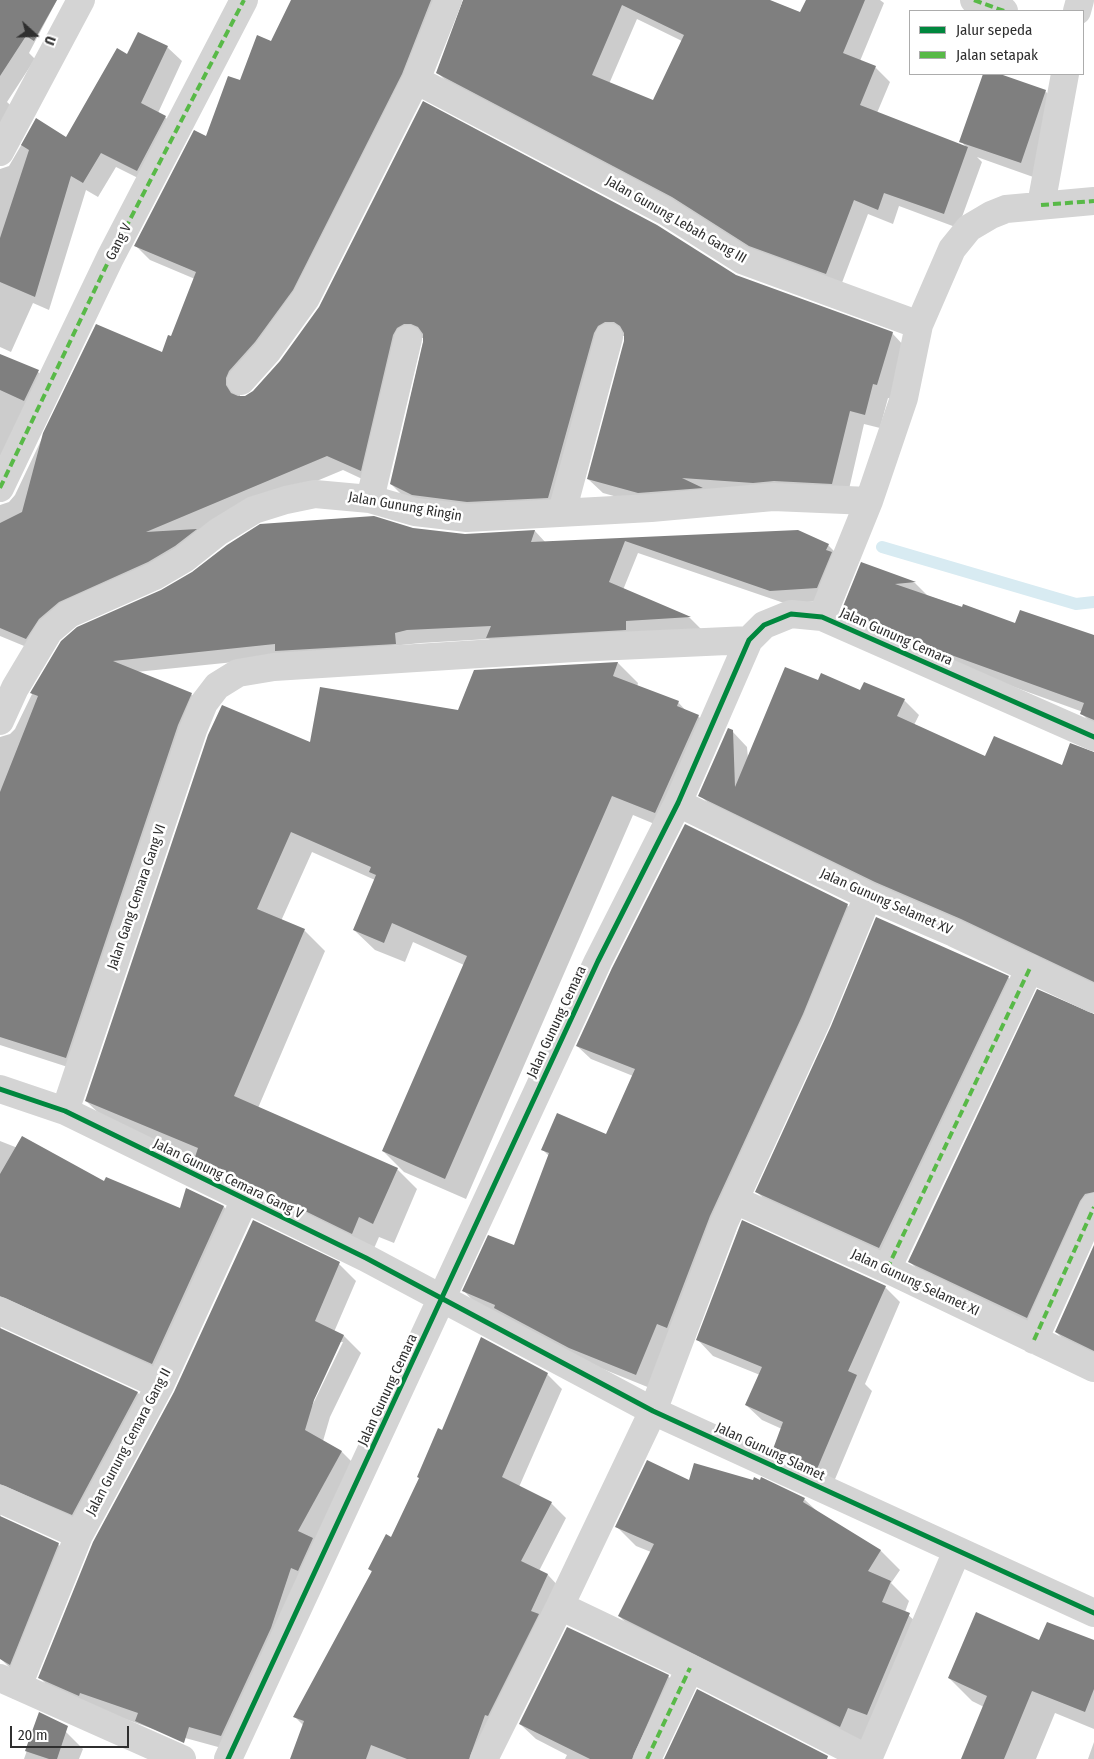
<!DOCTYPE html>
<html>
<head>
<meta charset="utf-8">
<style>
  body { margin:0 }
  #map { position:relative; width:1094px; height:1759px; overflow:hidden; background:#fff; font-family:"Fira Sans Condensed",sans-serif }
  canvas { display:block }
  .legend { position:absolute; left:909px; top:10px; width:175px; height:65px; box-sizing:border-box; background:#fff; border:1px solid #acacac; margin:0; padding:6px 9px; list-style:none; font-size:15px; color:#2f2f2f }
  .legend li { display:flex; align-items:center; gap:10px; height:25px }
  .legend b { width:25px; border:1px solid #acacac }
  .north { position:absolute; left:10px; top:10px; width:50px; height:50px; -webkit-text-stroke:4px #fff; paint-order:stroke; rotate:110deg; font-size:14px; font-weight:700; line-height:20px; text-align:center; color:#2f2f2f }
  .north::after { content:''; display:block; margin:auto; width:18px; height:22px; background:#2f2f2f; clip-path:polygon(50% 0,100% 100%,50% 72%,0 100%) }
  .scale { position:absolute; left:10px; top:1726px; width:119px; height:22px; box-sizing:border-box; border:2px solid #2f2f2f; border-top:0; padding-left:6px; font-size:15px; line-height:18px; white-space:nowrap; color:#2f2f2f; -webkit-text-stroke:4px #fff; paint-order:stroke }
</style>
</head>
<body>
<div id="map">
<canvas width="1094" height="1759"></canvas>
<ul class="legend">
<li><b style="height:6px;background:#00873e"></b>Jalur sepeda</li>
<li><b style="height:6px;background:#58b947"></b>Jalan setapak</li>
</ul>
<div class="north">U</div>
<div class="scale">20 m</div>
</div>
<script>
const ctx = document.querySelector('canvas').getContext('2d');
ctx.lineJoin = 'round';
function fill(path, color) {
  ctx.fillStyle = color;
  ctx.fill(path, 'evenodd');
}
function shape(rows) {
  const path = new Path2D();
  for (const r of rows) {
    path.moveTo(r[0], r[1]);
    for (let i = 2; i < r.length; i += 2) path.lineTo(r[i], r[i + 1]);
  }
  return path;
}
function strokePath(path, color, width, dash) {
  ctx.strokeStyle = color;
  ctx.lineWidth = width;
  ctx.lineCap = dash ? 'butt' : 'round';
  ctx.setLineDash(dash || []);
  ctx.stroke(path);
}
function label(font, color, halo, rows, align = 'center') {
  ctx.font = font + ' "Fira Sans Condensed",sans-serif';
  ctx.lineWidth = 5;
  ctx.setLineDash([]);
  ctx.textBaseline = 'middle';
  ctx.strokeStyle = halo;
  ctx.fillStyle = color;
  for (const [text, x, y, turn = 0] of rows) {
    ctx.save();
    ctx.translate(x, y);
    ctx.rotate((+turn || 0) * Math.PI / 180);
    ctx.textAlign = isNaN(turn) ? turn : align;
    if (halo) ctx.strokeText(text, 0, 0);
    ctx.fillText(text, 0, 0);
    ctx.restore();
  }
}
const shadow = shape([
  [0,0,57,0,29,53,35,59,7,102,23,117,0,161],
  [293,0,458,0,240,393,240,397,247,397,253,392,281,362,320,308,736,276,892,333,906,348,891,399,888,398,880,428,864,424,847,498,653,507,603,493,588,479,625,341,625,336,620,336,562,512,483,516,406,499,391,484,424,338,419,338,375,485,343,470,197,531,210,544,74,616,41,653,0,636,0,505,9,502,15,495,96,325,162,353,172,338,195,279,150,260,136,246,241,82,271,42],
  [464,0,767,0,801,14,807,0,880,0,884,3,860,61,875,67,890,82,877,113,966,147,961,141,984,74,996,74,1045,91,1061,106,1036,178,977,157,982,162,958,228,899,206,893,224,868,214,840,288,765,260,452,87,437,72],
  [637,19,682,41,653,102,609,84],
  [167,47,182,61,158,113,165,117,180,132,152,185,116,167,98,197,86,190,49,310,33,303,11,352,0,347,0,169,9,166,36,120,67,139,128,56],
  [0,355,38,372,53,386,0,496],
  [413,529,465,535,535,531,546,543,797,531,828,545,841,558,830,601,784,603,638,553,623,590,690,618,702,630,500,650,489,639,421,643,97,676,69,664],
  [862,564,915,583,928,596,1016,624,1094,637,1094,726,1082,714,1083,712,945,662,859,623,844,609],
  [618,663,638,683,637,687,678,702,687,712,698,716,719,737,676,833,633,815,466,1199,404,1172,383,1151,464,965,413,942,405,962,375,950,354,930,375,880,312,852,281,921,304,930,325,951,258,1108,397,1169,417,1189,394,1243,379,1237,372,1253,217,1177,199,1159,107,1121,86,1101,311,743,459,711,475,671],
  [819,682,904,700,919,715,914,725,986,757,1063,766,1094,753,1094,990,715,810,700,795,732,731,747,747,748,759],
  [34,690,191,694,205,708,80,1071,0,1045,0,737,10,734,15,729],
  [847,905,861,918,650,1388,583,1361,477,1305,464,1291,515,1247,549,1156,543,1150,607,1135,633,1076,591,1059,577,1046],
  [1008,977,1025,994,897,1265,774,1209,757,1192],
  [1094,1016,1094,1216,1042,1332,924,1276,909,1261],
  [0,1141,104,1182,181,1209,187,1189,224,1207,240,1224,169,1380,2,1321,0,1330,138,1393,154,1409,89,1530,2,1509,0,1518,58,1544,74,1560,16,1674,0,1658],
  [1094,1248,1094,1357,1071,1347,1056,1332],
  [339,1264,356,1281,334,1332,344,1336,361,1353,330,1417,323,1441,342,1452,359,1469,229,1750,156,1730,57,1695,40,1678],
  [340,1342,343,1342,312,1406,310,1405],
  [885,1287,900,1302,865,1384,872,1391,833,1484,790,1464,774,1448,782,1429,762,1420,746,1405,760,1375,713,1356,698,1340],
  [547,1374,562,1389,519,1487,551,1503,566,1518,539,1571,548,1575,563,1591,489,1759,292,1759,304,1726,295,1717,372,1572,369,1569,392,1538,443,1432],
  [690,1482,804,1499,818,1512,881,1551,900,1570,891,1583,909,1601,905,1612,928,1633,859,1745,638,1635,619,1616,651,1552,636,1546,617,1527],
  [568,1629,668,1676,684,1692,652,1759,565,1759,567,1755,536,1739,520,1724],
  [1040,1642,1094,1642,1094,1729,1055,1713,1036,1759,963,1759,984,1707,972,1701,949,1678],
  [38,1719,66,1732,83,1749,79,1759,24,1759],
  [1094,1742,1094,1759,1088,1759]
]);
const stream = shape([
  [882,547,1076,604,1094,602]
]);
const building = shape([
  [0,0,57,0,34,41,26,36,0,76],
  [291,0,431,0,402,74,293,290,255,342,229,371,226,378,226,385,231,393,238,396,245,396,253,391,280,361,319,307,423,101,657,225,736,275,893,332,877,385,873,384,865,415,850,411,832,484,774,481,753,483,682,478,703,488,638,493,587,479,624,341,624,333,620,326,614,322,605,322,598,326,594,333,548,498,467,502,412,495,390,484,423,342,423,334,418,327,411,324,404,324,397,328,393,335,361,471,327,456,146,532,197,529,175,546,148,562,59,602,39,619,26,639,0,628,0,523,22,512,43,433,96,324,162,352,168,335,171,336,196,272,134,246,194,130,206,136,228,76,240,80,257,35,271,41],
  [463,0,770,0,800,12,806,0,865,0,843,53,876,66,860,105,968,147,944,214,884,193,878,210,854,200,826,274,749,246,672,197,436,73],
  [622,5,684,35,653,100,592,75],
  [138,32,168,46,141,103,166,116,137,171,101,153,83,183,71,176,35,297,0,282,0,238,29,150,21,145,36,118,66,137,117,48,127,54],
  [983,74,1000,74,1046,90,1021,163,959,142],
  [0,354,39,370,24,401,0,390],
  [374,516,413,528,465,534,535,530,531,542,798,530,829,544,826,550,832,552,817,588,770,591,625,541,609,582,691,617,626,621,626,630,486,638,491,626,407,630,395,633,396,644,275,651,275,644,113,661,192,693,178,725,66,1058,0,1037,0,792,38,696,30,693,61,641,77,627,161,590,192,572,227,545,260,524],
  [861,562,916,582,895,584,962,607,963,604,1015,623,1020,610,1094,635,1094,720,1080,714,1084,703,929,647,842,609],
  [618,662,613,676,679,701,677,706,699,715,655,813,612,796,445,1179,382,1151,467,956,392,923,384,943,353,930,376,875,369,872,371,867,291,832,257,909,305,929,234,1096,398,1168,373,1224,359,1217,352,1234,195,1157,198,1148,85,1101,208,735,222,705,310,742,320,687,458,710,474,670],
  [785,667,818,680,821,673,860,690,864,682,905,699,897,716,985,756,994,736,1062,765,1070,743,1094,752,1094,982,961,919,875,882,698,796,728,728,733,730,735,787],
  [685,824,848,904,803,1014,710,1216,667,1328,657,1324,636,1375,569,1348,494,1308,495,1305,462,1291,488,1235,514,1245,549,1153,541,1150,557,1113,606,1134,635,1069,576,1046,612,968],
  [876,917,1009,976,879,1248,755,1192,831,1026],
  [1037,989,1094,1014,1094,1192,1085,1194,1080,1201,1027,1318,908,1262],
  [22,1136,104,1181,106,1177,180,1208,186,1188,224,1206,152,1364,0,1296,0,1174],
  [253,1220,340,1262,315,1321,344,1335,314,1400,305,1430,342,1451,298,1531,313,1538,298,1571,291,1568,271,1628,221,1736,189,1727,184,1743,135,1721,138,1713,80,1693,79,1696,38,1678,93,1542,174,1392],
  [742,1220,886,1286,848,1371,857,1375,817,1469,773,1449,783,1422,745,1405,762,1367,696,1340],
  [1094,1245,1094,1351,1055,1332],
  [0,1328,138,1392,72,1515,0,1484],
  [481,1337,548,1373,502,1477,552,1502,521,1561,548,1574,531,1611,539,1614,488,1716,485,1715,469,1759,407,1759,371,1745,366,1759,290,1759,304,1721,293,1717,372,1571,368,1569,386,1534,391,1537,419,1478,417,1477,438,1428,442,1430],
  [647,1460,689,1480,694,1463,753,1480,754,1477,760,1480,761,1477,805,1498,803,1502,881,1550,868,1571,891,1581,882,1602,910,1613,867,1715,848,1708,840,1727,618,1616,654,1544,615,1527],
  [0,1516,59,1543,10,1665,0,1659],
  [976,1612,1039,1640,1047,1622,1094,1640,1094,1689,1085,1712,1032,1691,1004,1759,961,1759,987,1696,948,1678],
  [567,1627,669,1675,632,1759,590,1759,519,1724],
  [697,1689,828,1756,827,1759,664,1759],
  [39,1712,68,1726,57,1759,49,1759,25,1751]
]);
const street = shape([
  [974,0,1004,11],
  [1077,11,1080,0],
  [416,80,665,211,742,260,919,325],
  [0,152,81,0],
  [1041,205,1065,74],
  [241,381,267,352,306,298,416,80,448,0],
  [0,488,110,258,244,0],
  [370,499,408,339],
  [562,512,609,337],
  [822,617,869,501,904,398,919,325,952,249,969,228,991,215,1006,209,1094,201],
  [0,721,15,688,49,631,69,614,155,576,184,559,218,532,254,510,286,500,315,494,370,499,415,512,467,518,651,508,773,497,869,501],
  [678,803,868,896,954,933,1094,999],
  [0,1089,65,1111,366,1258,653,1411,1094,1613],
  [65,1111,193,730,204,703,217,686,238,673,274,667,574,648,749,640],
  [735,1200,887,1269,1094,1368],
  [887,1269,1030,968],
  [0,1311,160,1385],
  [1034,1340,1094,1207],
  [0,1499,79,1535],
  [560,1606,690,1668,868,1759,957,1551],
  [0,1678,182,1759],
  [18,1686,79,1535,160,1385,245,1199],
  [228,1759,598,961,678,803,749,640,764,625,791,614,822,617,1094,737],
  [484,1759,560,1606,653,1411,724,1223,817,1020,868,896],
  [647,1759,690,1668]
]);
const quiet = shape([
  [974,0,1004,11],
  [1041,205,1094,201],
  [0,488,110,258,244,0],
  [887,1269,1030,968],
  [1034,1340,1094,1207],
  [647,1759,690,1668]
]);
const cycleway = shape([
  [0,1089,65,1111,366,1258,653,1411,1094,1613],
  [228,1759,598,961,678,803,749,640,764,625,791,614,822,617,1094,737]
]);
const streetNames = [
  ["Jalan Gunung Lebah Gang III",676,220,30],
  ["Gang V",119,242,-63],
  ["Jalan Gunung Ringin",405,507,10],
  ["Jalan Gunung Cemara",896,637,24],
  ["Jalan Gang Cemara Gang VI",137,897,-71],
  ["Jalan Gunung Selamet XV",886,902,24],
  ["Jalan Gunung Cemara",557,1022,-65],
  ["Jalan Gunung Cemara Gang V",228,1179,26],
  ["Jalan Gunung Selamet XI",915,1283,25],
  ["Jalan Gunung Cemara",388,1390,-65],
  ["Jalan Gunung Cemara Gang II",129,1442,-62],
  ["Jalan Gunung Slamet",770,1452,25]
];
fill(shadow, '#0003');
strokePath(stream, '#d8ebf2', 12);
fill(building, '#7f7f7f');
strokePath(street, '#d4d4d4', 28);
strokePath(quiet, '#58b947', 4, [8, 4]);
strokePath(cycleway, '#00873e', 5);
label('14px', '#2f2f2f', '#fff', streetNames);
</script>
</body>
</html>
